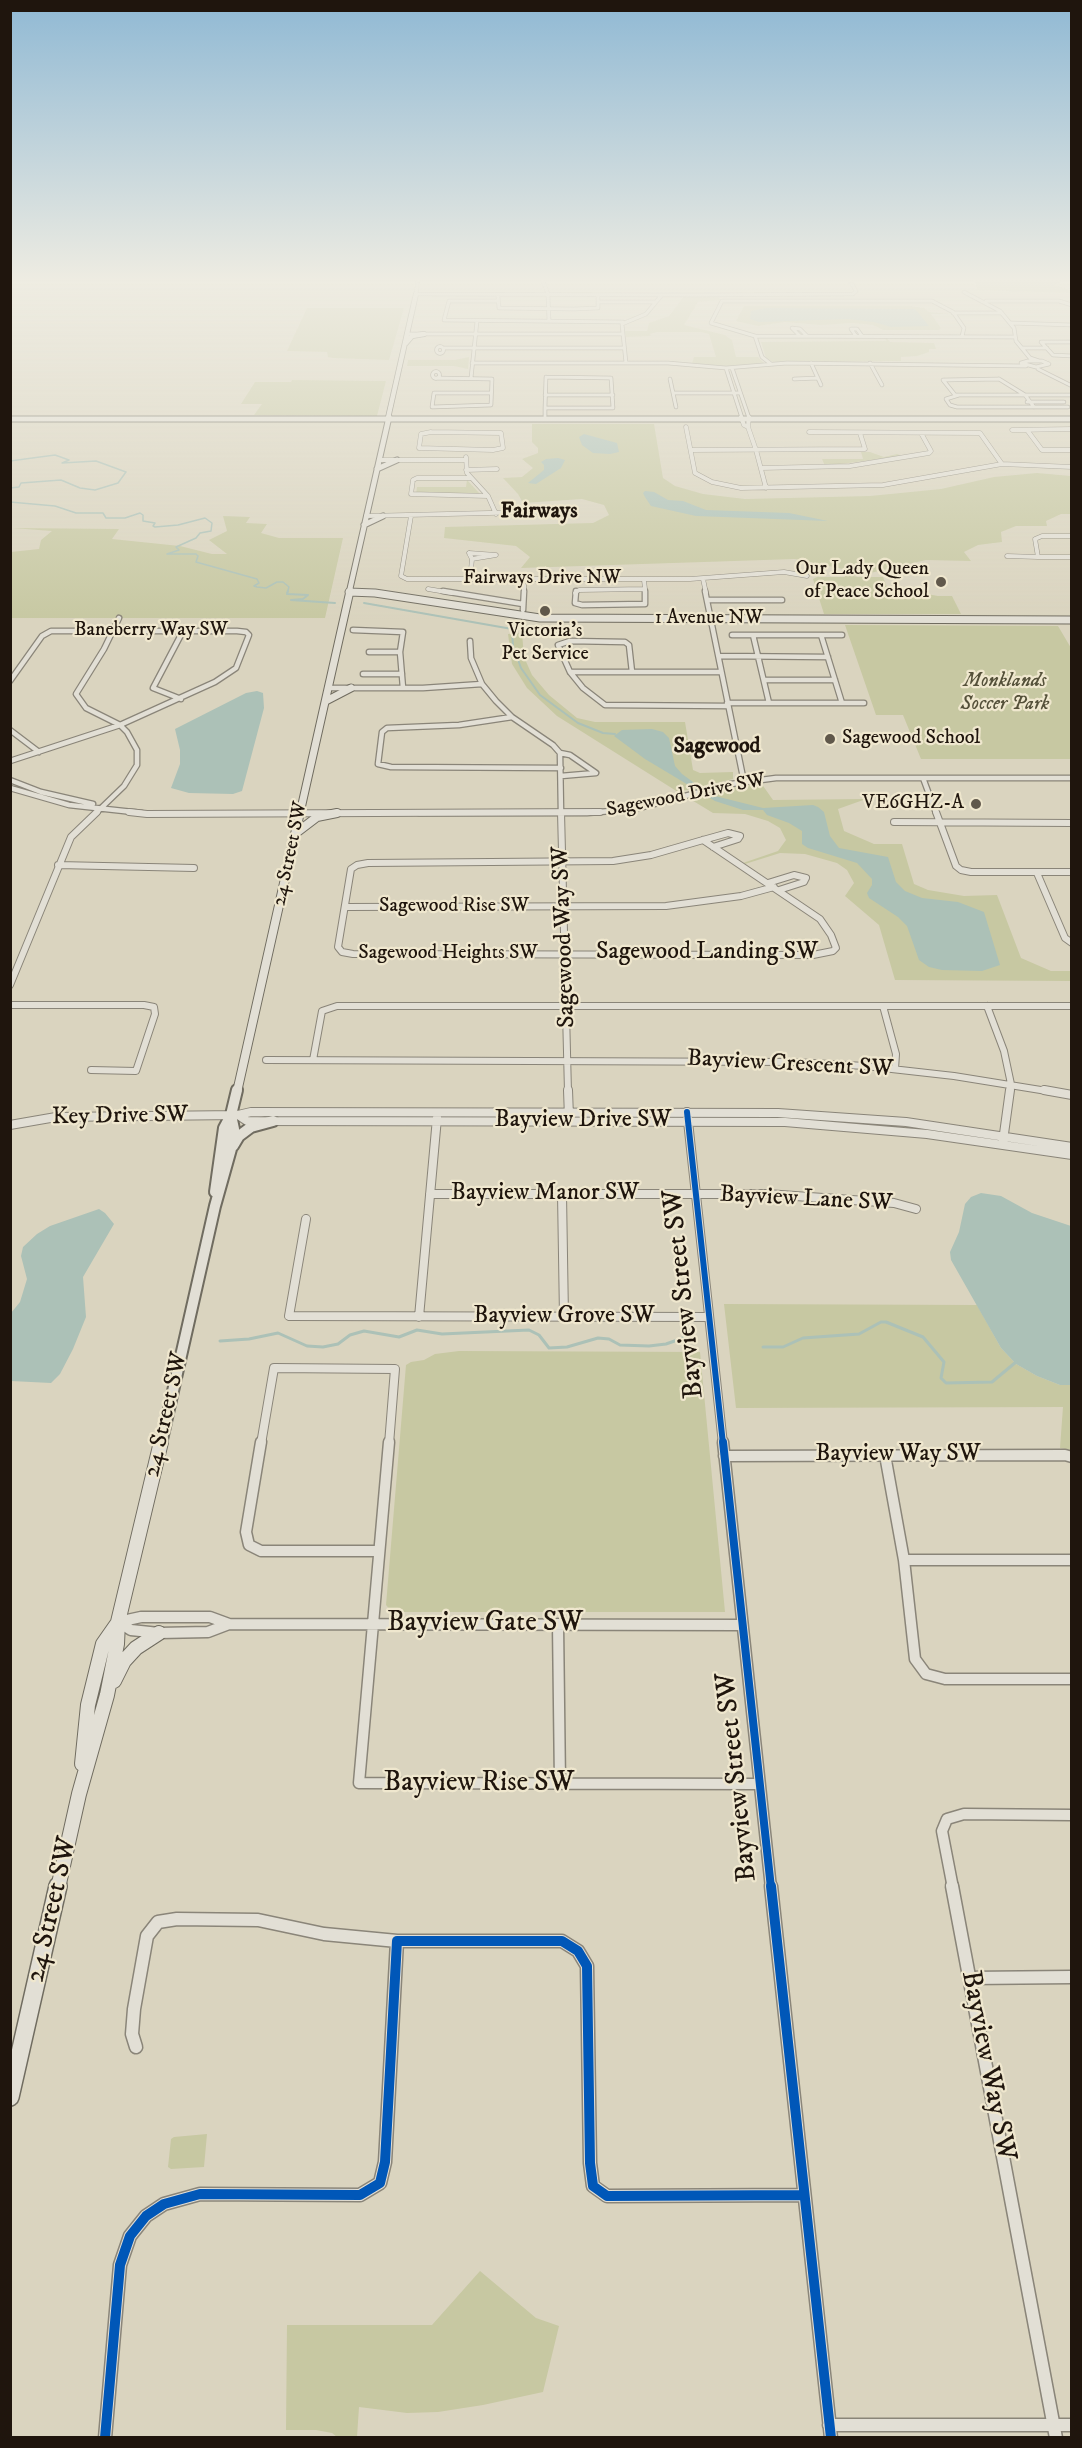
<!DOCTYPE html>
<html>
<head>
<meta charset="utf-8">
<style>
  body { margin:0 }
  #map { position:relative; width:1082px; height:2448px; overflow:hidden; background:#dad4bf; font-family:"IM FELL DW Pica",serif }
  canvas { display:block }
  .frame { position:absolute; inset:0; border:12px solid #1f150d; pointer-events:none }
</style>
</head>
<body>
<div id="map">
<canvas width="1082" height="2448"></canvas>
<div class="frame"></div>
</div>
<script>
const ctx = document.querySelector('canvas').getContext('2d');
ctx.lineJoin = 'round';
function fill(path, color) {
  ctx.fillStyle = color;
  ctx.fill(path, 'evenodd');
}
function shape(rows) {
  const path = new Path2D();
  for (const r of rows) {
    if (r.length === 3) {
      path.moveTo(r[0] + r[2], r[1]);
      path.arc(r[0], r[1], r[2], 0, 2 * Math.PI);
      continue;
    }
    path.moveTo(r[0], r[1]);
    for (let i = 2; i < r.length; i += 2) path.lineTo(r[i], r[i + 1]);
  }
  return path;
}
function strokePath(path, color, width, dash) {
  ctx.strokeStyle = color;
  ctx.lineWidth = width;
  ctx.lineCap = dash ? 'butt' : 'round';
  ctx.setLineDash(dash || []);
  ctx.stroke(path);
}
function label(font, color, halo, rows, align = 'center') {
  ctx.font = font + ' "IM FELL DW Pica",serif';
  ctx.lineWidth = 4.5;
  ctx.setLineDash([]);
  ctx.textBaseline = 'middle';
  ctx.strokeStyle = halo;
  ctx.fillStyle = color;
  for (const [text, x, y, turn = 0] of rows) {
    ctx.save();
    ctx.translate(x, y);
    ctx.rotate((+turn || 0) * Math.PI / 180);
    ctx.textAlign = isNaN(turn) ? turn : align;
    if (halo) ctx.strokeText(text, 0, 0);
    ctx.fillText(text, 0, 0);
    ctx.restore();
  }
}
const green = shape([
  [974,279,1066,279,1055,285,1071,290,1071,293,977,290],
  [685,295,719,295,720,300,698,302,684,325,725,335,732,340,736,357,758,357,764,363,731,367,692,363,694,357,716,357,709,334,701,332,657,332,650,334,651,336,626,337,625,331,647,331,649,323,669,316],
  [744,306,911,306,924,308,929,312,950,314,931,314,941,328,939,330,883,330,873,325,853,323,820,325,785,322,758,326,736,321],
  [307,308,404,308,389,360,333,358,328,357,327,352,287,351],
  [883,337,886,337,890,342,934,343,936,349,929,349,929,352,917,356,901,357,901,361,773,362,766,358,761,342,887,341],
  [469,357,468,369,454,366,407,366,408,360,455,360],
  [292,380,386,381,377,416,254,415,262,404,241,404,255,382,291,382],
  [532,424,654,424,663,478,675,486,703,494,745,499,870,496,941,489,994,477,1037,473,1071,476,1071,514,1061,514,1046,521,1047,526,1016,526,1001,532,1002,542,978,545,964,552,971,561,926,560,853,577,883,577,887,587,938,596,952,596,961,614,824,614,813,579,817,577,845,577,843,569,795,559,521,568,530,557,516,546,444,538,445,527,593,523,609,515,604,505,582,499,523,503,518,494,503,478,522,477,533,468,522,459,538,453,538,448,532,442],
  [861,452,870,452,884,457,897,454,903,456,825,466,822,459,863,459],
  [467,480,480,494,416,494,417,487,466,487],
  [223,516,250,517,246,523,267,524,261,533,279,538,343,538,325,618,11,618,11,552,39,549,41,540,52,531,12,528,119,529,112,539,180,546,212,554,227,554,209,540,227,531],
  [845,625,1058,626,1071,648,1071,759,921,759,903,715,876,715],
  [522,633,524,657,532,675,549,695,577,718,595,722,685,722,693,770,700,773,733,772,733,779,678,792,557,716,527,688,512,664,508,634],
  [761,783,773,800,866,799,838,809,844,831,874,844,902,844,914,884,928,890,964,896,997,895,1021,958,1051,971,1071,971,1071,981,895,980,879,925,845,896,854,883,847,870,837,863,805,854,780,853,745,864,743,863,778,851,786,840,780,828,768,821,745,814,713,813,690,799,719,790],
  [724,1304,977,1305,1001,1348,1016,1364,1037,1376,1060,1385,1071,1385,1071,1450,1060,1448,1063,1407,736,1408],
  [459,1351,700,1352,725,1612,392,1612,386,1605,406,1365,411,1362,424,1360,435,1354],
  [207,2134,204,2167,171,2169,168,2167,171,2139,174,2137],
  [480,2271,536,2318,559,2326,543,2392,483,2405,438,2412,407,2413,359,2407,357,2437,337,2437,332,2433,316,2430,286,2430,287,2325,432,2325]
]);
const water = shape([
  [766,308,915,309,929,326,891,327,874,322,848,319,759,322,750,319,751,311],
  [584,434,617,443,619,452,610,454,593,453,582,445,579,437],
  [558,458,565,460,561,468,536,484,528,483,544,470,544,465,541,462,546,459],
  [645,491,654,492,668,500,683,501,706,510,789,513,828,521,696,516,651,506,645,497,643,493],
  [257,691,263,693,264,708,242,791,233,794,189,793,171,788,180,764,180,750,175,729,246,693],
  [652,729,663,732,669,738,675,766,682,774,711,795,763,808,813,805,818,807,824,812,830,836,839,848,888,857,896,882,905,891,922,898,958,902,984,912,1000,965,982,971,942,970,929,967,919,960,907,926,898,917,869,898,867,893,872,885,872,879,857,863,808,848,802,844,802,831,789,823,767,815,763,810,743,810,715,801,645,759,614,736,622,730],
  [981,1193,1001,1196,1032,1213,1071,1226,1071,1385,1060,1385,1037,1376,1016,1364,1001,1348,951,1260,950,1252,959,1232,965,1204,971,1197],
  [99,1209,105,1213,114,1224,83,1277,86,1317,73,1349,60,1374,51,1383,11,1381,11,1313,20,1302,27,1279,21,1256,23,1247,37,1234,50,1226]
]);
const streamFar2 = shape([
  [10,461,55,455,69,460,62,463,96,461,126,472,118,483,95,490,80,488,61,480,21,483,19,487,10,488],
  [10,502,55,506,76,513,103,513,106,518,125,518,140,513,143,515,143,521,155,523,153,526,155,527,178,525,205,518,212,523,211,531,200,533,196,538,176,547,179,550,167,554,196,554,198,556,196,562,257,579,259,583,254,586,257,587,266,588,277,582,283,582,289,587,287,593]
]);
const streamFar1 = shape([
  [288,591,287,594,308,595,303,599,291,600,335,603],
  [364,603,512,629,513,646,521,668,540,695,578,723,603,733,615,734]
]);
const stream = shape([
  [220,1341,249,1339,278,1333,307,1346,323,1347,338,1344,350,1335,364,1331,399,1337,417,1330,442,1334,529,1330,539,1335,549,1348,567,1347,598,1338,609,1339,620,1345,649,1346,666,1344,683,1338],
  [763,1347,783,1347,803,1338,859,1334,881,1322,886,1322,923,1337,944,1362,941,1378,946,1383,992,1382,1016,1362]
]);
const streetFar6 = shape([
  [418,279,416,294,695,295,853,294,856,291,849,279],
  [542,279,548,294],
  [964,292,1000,311,1014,328,1016,341,1030,358,1039,361],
  [548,296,549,321],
  [498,297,499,308,574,309,598,308,598,296],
  [498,301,449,301,444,320,623,322],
  [986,301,1059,301,1072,305],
  [599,302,656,302],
  [953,313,1002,313],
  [1011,323,1072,325],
  [408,334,622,334],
  [755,336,1013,337],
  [800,336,792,328,800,329,807,336],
  [856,336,851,329,857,329,862,336],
  [1072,342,1041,342,1053,355,1072,356],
  [440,350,3.5],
  [444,348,624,348],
  [1022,348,1047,348],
  [1028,361,1042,361,1049,364,1036,367,1021,363,1028,361],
  [472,363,668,363,726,368,787,363,1026,366],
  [626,363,622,324,646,314,661,296],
  [811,363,821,385],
  [870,363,882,385],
  [771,364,762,357,755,336,711,323,722,301,932,301,953,312,964,328,962,336],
  [726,368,742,418],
  [732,368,749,418],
  [1038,369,1072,386],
  [436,375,3.5],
  [546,377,611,378,613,408,545,408,546,377],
  [435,378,492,379,491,405,432,407,434,393,491,393],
  [471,378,477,321],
  [670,379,676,407],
  [794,379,818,378],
  [999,379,1025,395,955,395,943,380,999,379],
  [673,393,740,393],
  [545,395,613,395],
  [959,395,946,399,950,405,957,407,1068,407],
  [1025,395,1072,395],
  [1025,395,1034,407],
  [1027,402,1064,402],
  [545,408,545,416]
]);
const streetFar5 = shape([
  [741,417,744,425,748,427,756,450,766,488],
  [748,426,749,417],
  [686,427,695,473,712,482,741,488,883,485,1002,464,1072,467],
  [1012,430,1072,429],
  [1027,430,1042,450,1072,450],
  [431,432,501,433,503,448,493,450,419,448,421,434,431,432],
  [809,432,980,433,1002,464],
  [691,450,865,449,860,433],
  [466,457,467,473,488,496,496,514],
  [379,460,465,460],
  [761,468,850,466,929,453,931,451,921,433],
  [466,470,497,469],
  [470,478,417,478,413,480,411,494,488,496],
  [366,516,570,511],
  [411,516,401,576,407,579,690,579,784,572,807,576],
  [1072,536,1042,536,1035,539,1038,557,1072,557],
  [469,553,496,555,472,559,469,553],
  [1007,556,1038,557],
  [703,579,706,593],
  [470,580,472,559],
  [644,580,645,589],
  [428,589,452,593],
  [645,589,645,593],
  [524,593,524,585],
  [575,593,579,590,645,589]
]);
const streetFar4 = shape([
  [443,591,523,604],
  [576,591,575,603,582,605,645,604,645,591],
  [705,591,744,782],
  [708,600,782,600],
  [523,610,524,591],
  [353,630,403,632,400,652,403,688],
  [732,635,842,635],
  [753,635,769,703],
  [821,635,842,703],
  [470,641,471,658,482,684,496,701,512,717,553,745,560,753,570,755,596,773,561,776],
  [369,652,400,652],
  [719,656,828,657],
  [570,672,721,672],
  [632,672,629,645,625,642,570,641,558,645,570,672,583,688,605,705,728,706],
  [363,674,402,674],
  [764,680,835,680],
  [10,681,42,636,51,631,237,631,246,632,249,635,236,668,215,682,120,725,10,761],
  [328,688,423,688,482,684],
  [181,699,153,688,183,631],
  [727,703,864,703],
  [512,717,459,725,387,728,382,732,378,764,391,767,561,768],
  [10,730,39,752],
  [560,753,561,813],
  [923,778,936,813],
  [10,780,41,792,93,804],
  [10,788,69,805,142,813],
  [96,813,124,786,137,765,137,750,127,732,120,725,86,708,76,694,104,649,119,618],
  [419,813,587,813,635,809,731,784,776,778,1072,778]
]);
const streetFar3 = shape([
  [129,812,147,814,600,812],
  [561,812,568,1092],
  [936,812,956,866,961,870,971,872,1072,872],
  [894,822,1072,823],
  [703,840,820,919,831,935,836,948,833,951,813,955,353,954,342,952,338,947,351,869,357,865,368,863,613,861,651,855,703,840],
  [703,840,728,833,740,836,738,839,713,847],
  [58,865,194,868],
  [1037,873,1065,938,1072,943],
  [768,883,794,875,806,878,804,882,779,890],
  [345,907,666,906,741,896,774,887],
  [10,985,71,837,97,812],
  [10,1005,144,1005,154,1007,155,1014,136,1071,91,1070],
  [883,1006,896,1054,895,1069],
  [987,1006,1004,1051,1011,1084,1010,1092],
  [266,1060,794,1062,865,1066,954,1076,1053,1092],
  [313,1060,322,1011,337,1006,1072,1006]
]);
const streetFar2 = shape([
  [568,1090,569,1117],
  [1044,1090,1072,1095],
  [687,1112,723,1444],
  [238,1115,247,1121,785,1122,927,1134,1072,1155],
  [10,1125,56,1117,238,1115,251,1112,778,1113,906,1122,1072,1147],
  [1003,1141,1010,1090],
  [430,1194,767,1194,894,1203,916,1209],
  [562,1194,564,1317],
  [306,1219,289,1316,709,1317],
  [419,1317,437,1118],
  [261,1444,274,1368,395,1369,389,1444]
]);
const streetFar1 = shape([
  [261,1442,246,1532,249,1545,261,1551,379,1551],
  [389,1442,359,1783,759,1784],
  [723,1442,771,1888],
  [885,1455,904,1560,915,1659,926,1674,945,1679,1072,1679],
  [724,1456,1065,1455,1072,1457],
  [904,1560,1072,1560],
  [118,1622,131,1630,159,1633,208,1632,229,1624,742,1625],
  [118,1622,141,1617,210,1617,229,1624],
  [558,1624,560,1784],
  [953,1888,942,1831,947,1819,964,1814,1072,1815]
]);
const street = shape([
  [771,1886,831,2438],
  [952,1886,1056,2438],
  [970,1978,1072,1977],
  [136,2047,132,2034,134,2009,147,1936,158,1922,177,1919,258,1920,324,1934,397,1941],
  [829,2425,1072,2425],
  [105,2438,120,2265,130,2236,146,2216,164,2204,200,2194,360,2195,380,2183,385,2162,397,1941,562,1941,578,1951,587,1966,590,2163,593,2186,607,2196,804,2195]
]);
const secondaryFar6 = shape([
  [406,343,412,336,424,334],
  [388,418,416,294]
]);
const secondaryFar5 = shape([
  [10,419,1072,419],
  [377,469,397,460],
  [364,525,383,516],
  [349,592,370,593],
  [349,593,389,417]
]);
const secondaryFar4 = shape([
  [349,592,375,593,540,618,1072,620],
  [326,701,351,688],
  [300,813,350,591]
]);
const secondaryFar3 = shape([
  [296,833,317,817,337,813],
  [237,1092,300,812]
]);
const secondaryFar2 = shape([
  [233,1146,239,1136,251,1127,273,1121],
  [215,1192,224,1128,231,1115,237,1090],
  [161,1444,215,1206,231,1149,234,1129,231,1115]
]);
const secondaryFar1 = shape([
  [114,1681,124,1661,136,1648,159,1633],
  [82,1764,88,1705,103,1644,117,1624],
  [58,1888,79,1794,107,1695,117,1644,118,1622,161,1442]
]);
const secondary = shape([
  [10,2097,58,1886]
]);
const cyclewayFar2 = shape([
  [687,1112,723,1444]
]);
const cyclewayFar1 = shape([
  [723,1442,771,1888]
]);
const cycleway = shape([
  [771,1886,831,2438],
  [105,2438,120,2265,130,2236,146,2216,164,2204,200,2194,360,2195,380,2183,385,2162,397,1941,562,1941,578,1951,587,1966,590,2163,593,2186,607,2196,804,2195]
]);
const markers = [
  [941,582,6,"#60584b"],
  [545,611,6,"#60584b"],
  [830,739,6,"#60584b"],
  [976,804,6,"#60584b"]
];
const farPoinames = [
  ["Our Lady Queen",929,570],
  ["of Peace School",929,593],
  ["Victoria's",545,632,"center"],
  ["Pet Service",545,655,"center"],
  ["Sagewood School",842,739,"left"],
  ["VE6GHZ-A",964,804]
];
const farStreetnames = [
  ["Fairways Drive NW",542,579],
  ["1 Avenue NW",709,619],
  ["Baneberry Way SW",151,631],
  ["Sagewood Drive SW",686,796,-11],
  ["24 Street SW",291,854,-78],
  ["Sagewood Rise SW",454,907],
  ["Sagewood Heights SW",448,954]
];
const farParknames = [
  ["Monklands",1005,682],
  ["Soccer Park",1005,705]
];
const farNeighbourhoodnames = [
  ["Fairways",539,512],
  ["Sagewood",717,747]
];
const streetNames = [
  ["Sagewood Way SW",565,937,-92],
  ["Sagewood Landing SW",707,953],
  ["Bayview Crescent SW",790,1065,3],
  ["Key Drive SW",120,1117,-1],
  ["Bayview Drive SW",583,1121],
  ["Bayview Manor SW",545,1194],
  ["Bayview Lane SW",806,1200,3],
  ["Bayview Grove SW",564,1317],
  ["24 Street SW",167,1415,-77],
  ["Bayview Way SW",898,1455]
];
const nearStreetnames = [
  ["Bayview Street SW",685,1294,-96],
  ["Bayview Gate SW",485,1624],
  ["Bayview Street SW",738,1777,-96],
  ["Bayview Rise SW",479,1784],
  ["24 Street SW",53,1910,-77],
  ["Bayview Way SW",987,2066,79]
];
fill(green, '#c7c8a2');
fill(water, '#acc1b7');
strokePath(streamFar2, '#acc1b7', 1.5);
strokePath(streamFar1, '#acc1b7', 2);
strokePath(stream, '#acc1b7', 3);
strokePath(streetFar6, '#8a8579', 4.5);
strokePath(streetFar5, '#8a8579', 5);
strokePath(streetFar4, '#8a8579', 7);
strokePath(streetFar3, '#8a8579', 8);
strokePath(streetFar2, '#8a8579', 10);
strokePath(streetFar1, '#8a8579', 13);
strokePath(street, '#8a8579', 15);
strokePath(secondaryFar6, '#706c60', 6);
strokePath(secondaryFar5, '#706c60', 7);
strokePath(secondaryFar4, '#706c60', 9);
strokePath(secondaryFar3, '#706c60', 10);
strokePath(secondaryFar2, '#706c60', 14);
strokePath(secondaryFar1, '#706c60', 16);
strokePath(secondary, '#706c60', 20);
strokePath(streetFar6, '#e2dfd5', 3);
strokePath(streetFar5, '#e2dfd5', 4);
strokePath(streetFar4, '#e2dfd5', 4.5);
strokePath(streetFar3, '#e2dfd5', 6);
strokePath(streetFar2, '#e2dfd5', 8);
strokePath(streetFar1, '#e2dfd5', 10);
strokePath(street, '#e2dfd5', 12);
strokePath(secondaryFar6, '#e2dfd5', 4.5);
strokePath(secondaryFar5, '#e2dfd5', 5);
strokePath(secondaryFar4, '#e2dfd5', 7);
strokePath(secondaryFar3, '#e2dfd5', 8);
strokePath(secondaryFar2, '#e2dfd5', 10);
strokePath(secondaryFar1, '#e2dfd5', 14);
strokePath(secondary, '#e2dfd5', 17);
strokePath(cyclewayFar2, '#0057b8', 6);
strokePath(cyclewayFar1, '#0057b8', 8);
strokePath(cycleway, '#0057b8', 10);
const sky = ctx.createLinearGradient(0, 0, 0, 622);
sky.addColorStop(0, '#90b9d4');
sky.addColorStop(0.45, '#eeece2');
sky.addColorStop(1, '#eeece200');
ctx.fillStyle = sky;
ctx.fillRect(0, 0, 1082, 622);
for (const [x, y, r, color] of markers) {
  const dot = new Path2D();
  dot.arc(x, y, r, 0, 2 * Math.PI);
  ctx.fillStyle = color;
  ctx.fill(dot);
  strokePath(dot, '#efe7ce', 2);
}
label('20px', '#1f150d', '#efe7ce', farPoinames, 'right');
label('20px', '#1f150d', '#efe7ce', farStreetnames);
label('italic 20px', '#545039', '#efe7ce', farParknames);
label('bold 22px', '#1f150d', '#efe7ce', farNeighbourhoodnames);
label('24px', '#1f150d', '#efe7ce', streetNames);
label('28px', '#1f150d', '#efe7ce', nearStreetnames);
</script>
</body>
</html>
